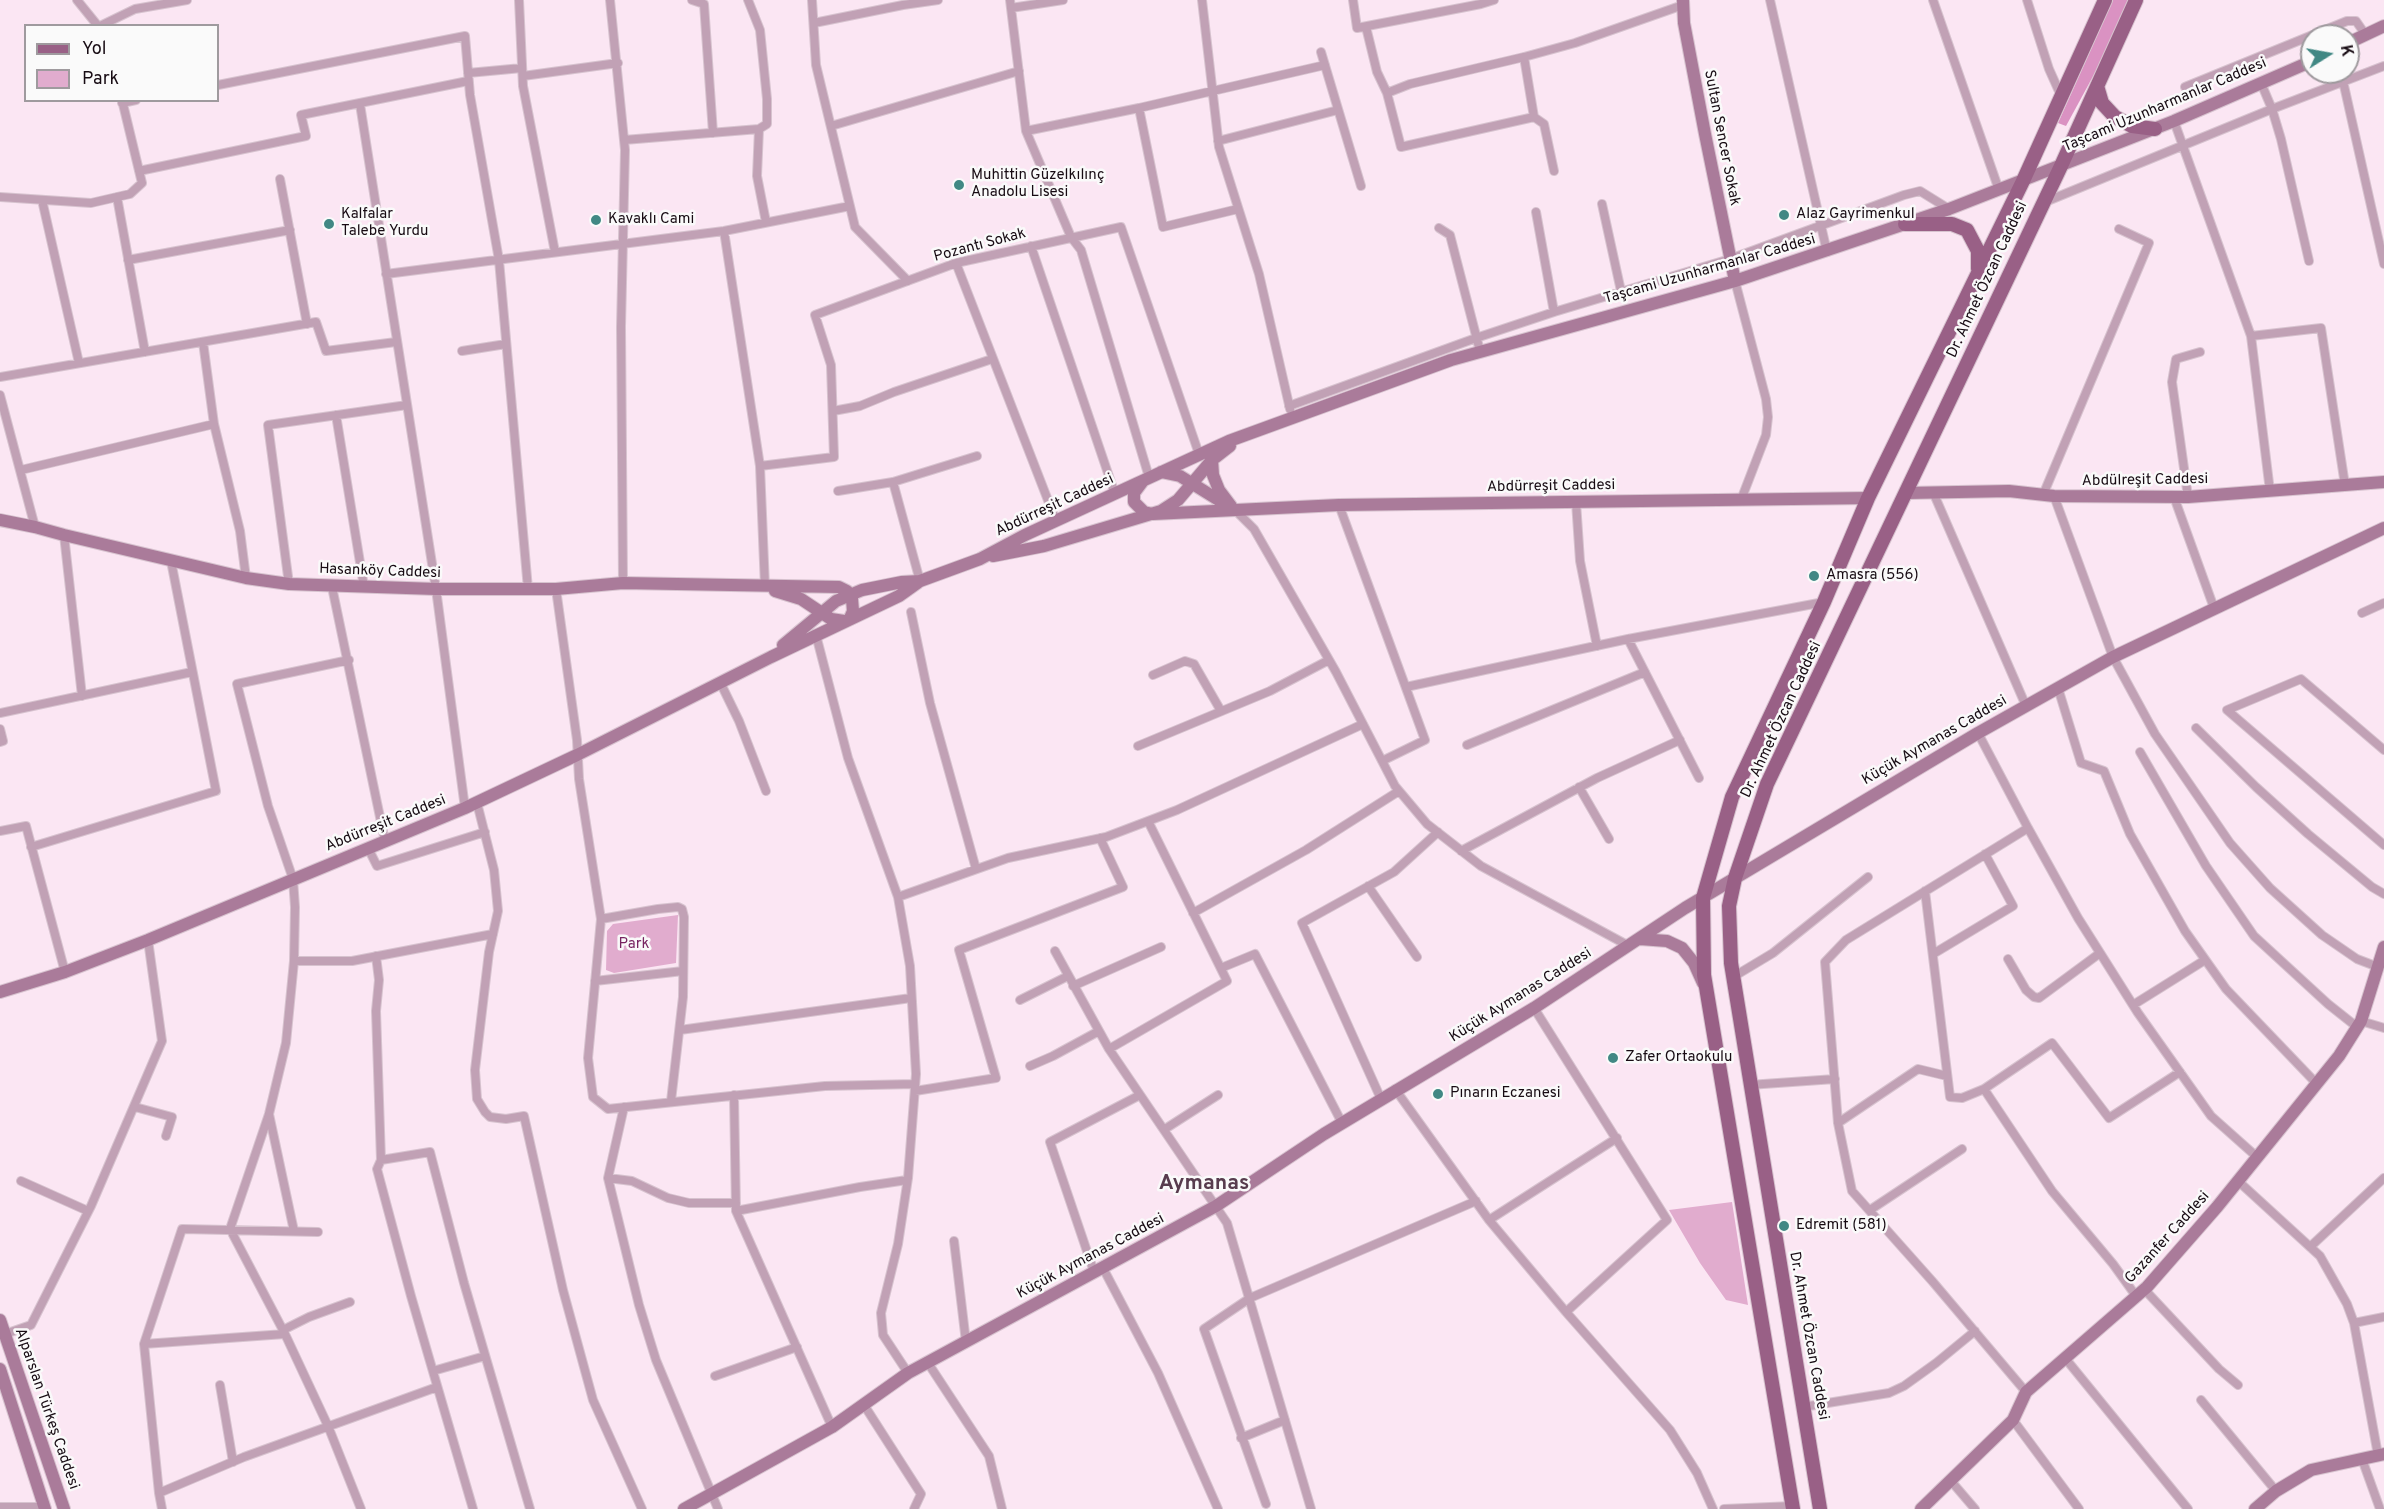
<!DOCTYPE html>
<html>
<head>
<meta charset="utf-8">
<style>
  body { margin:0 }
  #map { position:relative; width:2384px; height:1509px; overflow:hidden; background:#fbe6f3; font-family:Overpass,sans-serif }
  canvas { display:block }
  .legend { position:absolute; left:24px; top:24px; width:195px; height:78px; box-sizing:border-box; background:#fafafa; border:2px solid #9f9a9e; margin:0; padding:8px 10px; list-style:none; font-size:18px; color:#170b13 }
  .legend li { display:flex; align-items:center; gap:12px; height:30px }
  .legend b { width:30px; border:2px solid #9f9a9e }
  .north { position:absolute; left:2300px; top:24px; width:60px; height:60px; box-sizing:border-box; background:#fafafa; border:2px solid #9f9a9e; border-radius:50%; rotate:79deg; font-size:16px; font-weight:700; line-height:24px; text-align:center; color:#170b13 }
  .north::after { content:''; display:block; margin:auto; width:21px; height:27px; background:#418884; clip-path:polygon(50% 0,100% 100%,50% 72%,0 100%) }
</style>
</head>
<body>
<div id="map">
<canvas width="2384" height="1509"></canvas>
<ul class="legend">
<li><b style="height:8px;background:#996086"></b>Yol</li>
<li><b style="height:16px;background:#e1acce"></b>Park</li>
</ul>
<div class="north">K</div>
</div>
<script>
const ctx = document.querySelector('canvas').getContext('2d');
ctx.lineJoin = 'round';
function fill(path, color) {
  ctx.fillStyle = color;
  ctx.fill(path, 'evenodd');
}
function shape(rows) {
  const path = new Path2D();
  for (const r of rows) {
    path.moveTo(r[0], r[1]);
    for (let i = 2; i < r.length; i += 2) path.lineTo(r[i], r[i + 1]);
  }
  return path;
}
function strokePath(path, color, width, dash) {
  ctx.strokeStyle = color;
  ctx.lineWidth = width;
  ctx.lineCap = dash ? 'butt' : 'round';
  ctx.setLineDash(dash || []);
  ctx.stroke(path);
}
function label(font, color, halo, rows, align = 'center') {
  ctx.font = font + ' Overpass,sans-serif';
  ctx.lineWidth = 5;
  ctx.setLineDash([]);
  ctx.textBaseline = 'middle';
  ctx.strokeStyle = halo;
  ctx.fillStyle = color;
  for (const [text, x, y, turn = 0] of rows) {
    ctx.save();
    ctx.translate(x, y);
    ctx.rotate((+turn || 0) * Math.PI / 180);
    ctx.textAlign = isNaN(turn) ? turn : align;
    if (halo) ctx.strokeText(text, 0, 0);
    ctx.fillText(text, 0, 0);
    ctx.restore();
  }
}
const green = shape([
  [678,915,676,963,614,973,606,970,607,931,613,924],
  [1732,1202,1748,1305,1726,1300,1700,1263,1669,1210]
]);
const forest = shape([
  [2113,0,2129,0,2103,58,2066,126,2058,123]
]);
const street = shape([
  [77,0,98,26],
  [519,0,523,86,555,252],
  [610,0,625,150,621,327,623,583],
  [692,0,704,4,713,133],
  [748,0,760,30,767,99,767,124,759,129],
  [812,0,816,65,855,227,908,281],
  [1010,0,1026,131,1071,237,1081,250,1149,477],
  [1202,0,1219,147,1259,274,1290,409],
  [1353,0,1357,28,1481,4,1494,0],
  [1770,0,1827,252],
  [1933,0,1999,190],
  [2027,0,2049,69,2062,98],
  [1011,8,1063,0],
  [814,23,903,5,938,0],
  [100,26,135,9,187,0],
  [1366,27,1377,72,1387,93,1401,147,1534,117,1524,57],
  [1321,52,1361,186],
  [2339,72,2343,81,2384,264],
  [468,73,522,68],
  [523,76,618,63],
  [2261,83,2272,109,2281,139,2309,261],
  [218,85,465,36,470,95,499,260,528,589],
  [2185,87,2347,21,2356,21,2365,34],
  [1387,93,1410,84,1524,57,1575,43,1683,5],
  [122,103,136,100],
  [360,104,436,589,465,808],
  [1139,108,1163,227,1238,209],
  [1534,117,1544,124,1554,171],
  [2174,121,2251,336,2270,491],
  [831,126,1019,71],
  [1026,131,1139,108,1325,65],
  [624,140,759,129,757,176,766,222],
  [1218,141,1338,110],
  [139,171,306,136,301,115,468,81],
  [280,179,307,324],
  [0,197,91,203,130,194,142,183,122,100],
  [117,197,145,352],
  [42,200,79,363],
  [2045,202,2272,109,2384,66],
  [1602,204,1621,291],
  [1536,212,1554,312],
  [1439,228,1450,235,1480,351],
  [724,231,760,466,765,587],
  [1031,246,1115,494],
  [128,260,290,230],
  [956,263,1056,521],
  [386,274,724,231,850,206],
  [1735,281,1766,399,1768,417,1766,435,1741,500],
  [2251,336,2321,328,2345,485],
  [203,342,214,424,240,531,246,578],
  [462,351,506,344],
  [0,377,316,322,326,351,396,342],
  [0,395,35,527],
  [1289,406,1476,338,1554,312,1730,259,1904,195,1920,191,1949,209],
  [833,411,860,406,894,392,992,359],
  [336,415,364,587],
  [760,466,834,457,831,365,815,315,956,263,1121,227,1199,454],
  [21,470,214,424],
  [893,482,920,581],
  [838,491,893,482,977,456],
  [1933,492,2026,706],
  [2043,495,2149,243,2119,229],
  [2054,496,2113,657,2155,734,2230,843,2270,888,2322,935,2357,959,2378,967],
  [2174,497,2214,608],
  [2188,497,2172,382,2176,359,2200,352],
  [1576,502,1580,561,1597,646],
  [1339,505,1425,740,1382,761],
  [1234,509,1254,529,1336,672,1395,786,1427,824,1481,866,1629,946],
  [64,535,82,696],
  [289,584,268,425,407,405],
  [332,587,385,841],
  [556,589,577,740,579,779,601,919,588,1058,593,1097,608,1109,825,1086,915,1084],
  [911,612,930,703,976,869],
  [2362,613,2384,603],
  [816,635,848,758,898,897,910,966,916,1074,908,1178,898,1244,881,1313,883,1335,908,1373],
  [1628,639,1699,778],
  [349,660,237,684,268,806,293,879,295,907,294,961,286,1043,269,1114,230,1229,285,1334,328,1426,361,1509],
  [1153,675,1185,661,1194,664,1221,711],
  [721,684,739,721,766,791],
  [1406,687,1628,639,1824,602],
  [2058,688,2081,763,2104,771,2130,834,2185,931,2226,989,2317,1084],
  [0,713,192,672],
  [2196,728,2256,787,2308,834,2372,887,2384,894],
  [0,729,3,741,0,742],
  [1978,733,2028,828,2078,918,2138,1013,2211,1116,2257,1157],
  [1467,745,1645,672],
  [1138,746,1270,691,1329,660],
  [2384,750,2301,679,2227,710,2384,845],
  [2140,752,2206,866,2254,936,2328,1004,2357,1027],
  [1579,787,1609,839],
  [477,803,494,870,498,911,489,952,475,1070,477,1099,485,1112,490,1117,506,1119,524,1116,563,1290,593,1400,642,1509],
  [0,831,26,826,65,972],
  [31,847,216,791,171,561],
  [368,848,377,866,485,832],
  [1461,851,1597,778,1680,740],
  [1368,886,1417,957],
  [1925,891,1950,1097,1962,1098,1984,1089,2052,1191,2113,1264,2136,1296],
  [898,897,1008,858,1106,837,1177,810,1363,724],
  [1193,913,1306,850,1399,791],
  [601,919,658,909,678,907,682,909,684,917,683,997,671,1101],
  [1055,951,1109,1049,1227,1223,1311,1509],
  [1933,954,2013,906,1985,854],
  [376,956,379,980,376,1011,381,1160,377,1169,411,1296,473,1509],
  [2008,959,2026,990,2034,997,2039,998,2100,953],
  [294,961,352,961,493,934],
  [1221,968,1255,954,1342,1123],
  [1733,977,1773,953,1868,877],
  [595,981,683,971],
  [1073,986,1161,947],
  [1020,1000,1068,976],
  [2133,1005,2205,960],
  [1534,1008,1667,1220,1566,1312],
  [2361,1021,2384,1028],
  [680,1030,911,998],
  [1109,1049,1227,981,1148,821],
  [1030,1066,1053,1056,1099,1031],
  [1749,1085,1835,1079],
  [1395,1089,1489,1220,1566,1312,1670,1430,1697,1473,1713,1509],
  [1984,1089,2052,1043,2109,1118,2180,1072],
  [915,1091,996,1078,959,950,1123,887,1100,838],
  [734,1095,736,1211,832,1427],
  [1381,1099,1302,923,1394,872,1438,832],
  [135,1107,172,1117,166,1136],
  [624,1107,608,1178,639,1305,656,1360,718,1509],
  [269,1114,294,1231],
  [1838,1123,1918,1069,1947,1076],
  [1165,1129,1218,1095],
  [381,1160,430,1152,464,1283,530,1509],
  [608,1178,632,1181,668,1198,689,1203,736,1203],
  [21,1181,88,1211],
  [2238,1181,2320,1256,2347,1304,2354,1323,2378,1455],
  [1870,1210,1962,1149],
  [736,1211,860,1187,907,1180],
  [1489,1220,1617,1138],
  [954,1241,966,1342],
  [2310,1247,2384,1178],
  [1103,1268,1158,1373,1218,1509],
  [1094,1272,1050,1142,1140,1095],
  [2144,1289,2219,1369,2238,1385],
  [2354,1323,2384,1317],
  [283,1330,309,1317,350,1302],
  [5,1334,31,1325,91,1206,162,1041,148,940],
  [144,1344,285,1334],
  [2065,1358,2188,1509],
  [928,1363,989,1456,1002,1509],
  [433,1371,485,1356],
  [715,1376,797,1347],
  [220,1385,233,1462],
  [2026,1392,1933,1282,1852,1191,1838,1123,1825,962,1846,940,2028,828],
  [2201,1400,2276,1491],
  [864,1405,921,1494,914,1509],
  [1803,1407,1889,1393,1904,1386,1936,1363,1975,1331],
  [2013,1420,2079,1509],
  [1241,1438,1285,1420],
  [2362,1459,2380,1509],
  [1951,1481,1975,1509],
  [159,1493,144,1344,182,1229,318,1232],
  [1266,1504,1204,1329,1250,1298,1476,1201],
  [0,1507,44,1507],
  [162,1509,159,1493,244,1457,437,1387],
  [1724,1509,1793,1506]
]);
const secondary = shape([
  [1683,0,1684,23,1705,134,1735,281],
  [2348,43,2384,26],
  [1212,460,1213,475,1219,490,1231,506],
  [1161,472,1180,476,1233,509],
  [1143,481,1134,493,1134,502,1144,512,1153,514,1339,505,1868,498],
  [1907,493,2009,491,2054,496,2188,497,2384,482],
  [0,520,35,527,64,535,246,578,289,584,436,589,556,589,623,583,839,587,847,591,852,599,853,611,850,618],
  [993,556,1044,546,1161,511,1178,500,1212,460,1230,446],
  [775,591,801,599,831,619,844,621],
  [783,645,836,601,862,590,902,582,920,581],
  [1640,939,1667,941,1682,948,1694,963,1703,983],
  [0,992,65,972,148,940,465,808,577,755,771,657,899,596,920,581,980,559,1025,535,1229,441,1451,360,1735,281,1949,209,2174,121,2312,61],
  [0,1320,64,1509],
  [0,1369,45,1509],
  [684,1509,832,1427,908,1373,1216,1206,1324,1134,1534,1008,1685,908,1978,733,2113,657,2384,528],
  [1921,1509,2013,1420,2026,1392,2147,1287,2217,1207,2339,1056,2361,1021,2384,947],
  [2255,1509,2276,1491,2311,1470,2384,1454]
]);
const primary = shape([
  [2097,86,2102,103,2115,117,2132,126,2155,129],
  [1905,224,1952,224,1967,230,1978,251,1978,269],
  [1793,1509,1704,975,1703,898,1732,797,1824,602,1868,498,2023,181,2105,0],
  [1820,1509,1731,963,1729,906,1735,878,1767,784,2061,166,2136,0]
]);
const markers = [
  [959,185,6,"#418884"],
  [1784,215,6,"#418884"],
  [596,220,6,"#418884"],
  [329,224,6,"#418884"],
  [1814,576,6,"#418884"],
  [1613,1058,6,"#418884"],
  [1438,1094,6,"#418884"],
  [1784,1226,6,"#418884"]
];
const streetNames = [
  ["Taşcami Uzunharmanlar Caddesi",2165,106,-23],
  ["Sultan Sencer Sokak",1721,138,79],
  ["Pozantı Sokak",980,246,-15],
  ["Taşcami Uzunharmanlar Caddesi",1710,270,-16],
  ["Dr. Ahmet Özcan Caddesi",1988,280,-65],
  ["Abdülreşit Caddesi",2145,481,-1],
  ["Abdürreşit Caddesi",1551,487,-1],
  ["Abdürreşit Caddesi",1055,506,-25],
  ["Hasanköy Caddesi",380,572,2],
  ["Dr. Ahmet Özcan Caddesi",1782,720,-65],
  ["Küçük Aymanas Caddesi",1935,741,-30],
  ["Abdürreşit Caddesi",386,824,-22],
  ["Küçük Aymanas Caddesi",1521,996,-32],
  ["Gazanfer Caddesi",2168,1238,-48],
  ["Küçük Aymanas Caddesi",1091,1257,-28],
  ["Dr. Ahmet Özcan Caddesi",1808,1336,80],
  ["Alparslan Türkeş Caddesi",46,1409,71]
];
const poiNames = [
  ["Muhittin Güzelkılınç",971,176],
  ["Anadolu Lisesi",971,193],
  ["Kalfalar",341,215],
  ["Talebe Yurdu",341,232],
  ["Alaz Gayrimenkul",1796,215],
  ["Kavaklı Cami",608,220],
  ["Amasra (556)",1826,576],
  ["Zafer Ortaokulu",1625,1058],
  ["Pınarın Eczanesi",1450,1094],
  ["Edremit (581)",1796,1226]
];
const parkNames = [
  ["Park",634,945]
];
const districtNames = [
  ["Aymanas",1204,1185]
];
fill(green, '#e1acce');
fill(forest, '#da92c2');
strokePath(street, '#d7c3cf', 10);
strokePath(secondary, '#d7c3cf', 14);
strokePath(primary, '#d7c3cf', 16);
strokePath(street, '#c1a1b5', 8);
strokePath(secondary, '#aa7b9a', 12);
strokePath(primary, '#996086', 14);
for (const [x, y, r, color] of markers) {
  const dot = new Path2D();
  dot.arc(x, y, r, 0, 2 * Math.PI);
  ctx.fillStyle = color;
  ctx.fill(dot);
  strokePath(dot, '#fafafa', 2);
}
label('15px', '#170b13', '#fafafa', streetNames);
label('15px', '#170b13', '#fafafa', poiNames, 'left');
label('15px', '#772461', '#fafafa', parkNames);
label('bold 21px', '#583c4e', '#fafafa', districtNames);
</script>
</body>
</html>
